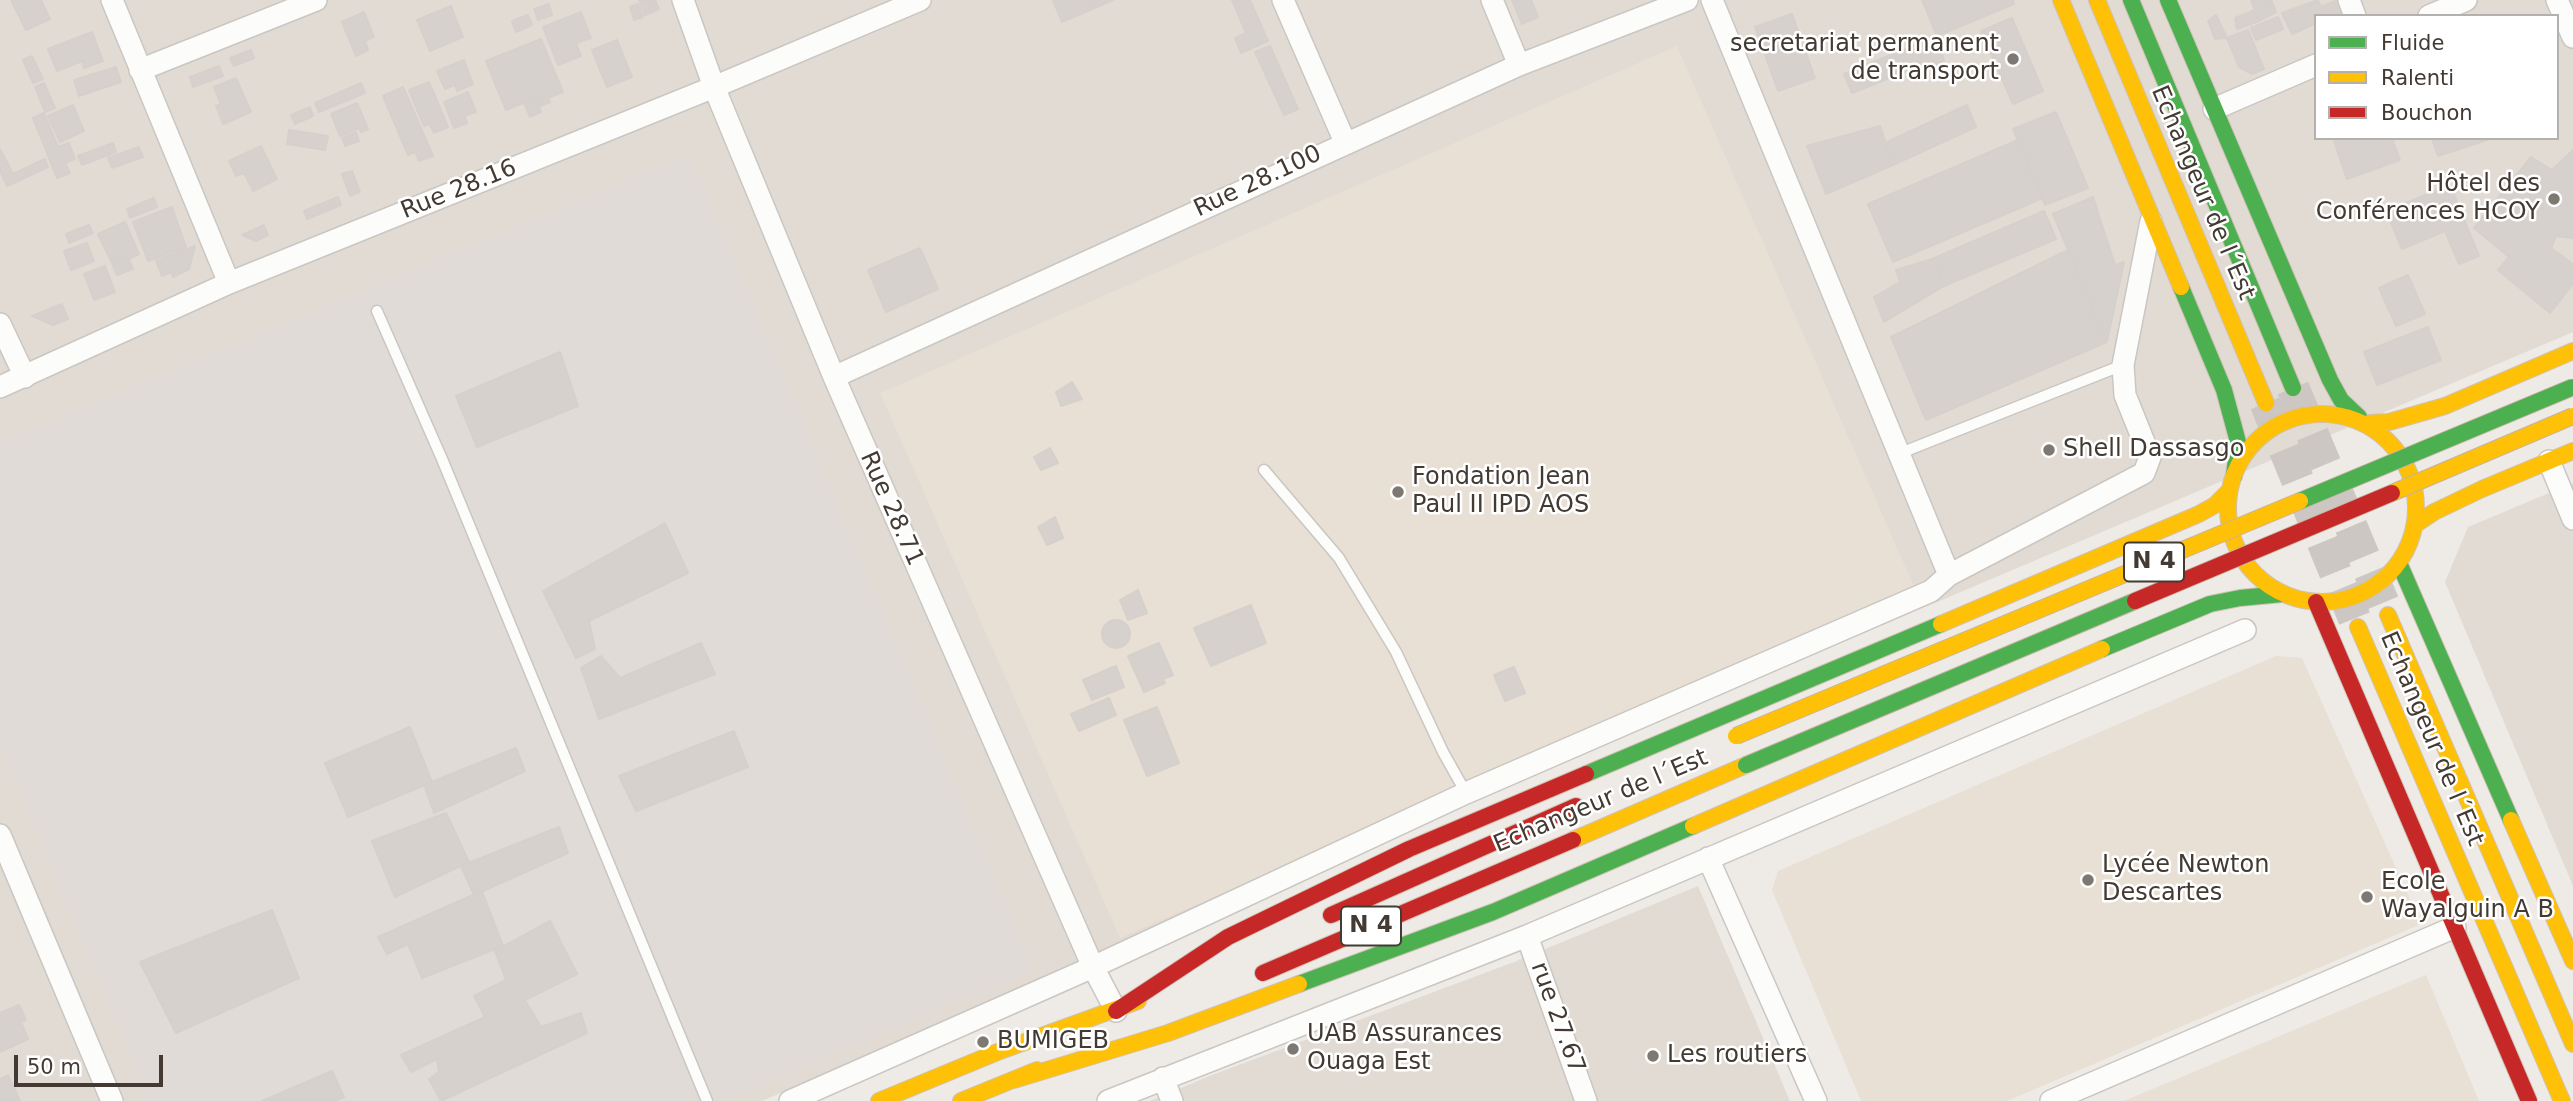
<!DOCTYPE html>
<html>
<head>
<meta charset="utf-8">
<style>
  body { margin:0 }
  #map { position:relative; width:2573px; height:1101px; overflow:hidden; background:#eeeae6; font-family:"DejaVu Sans",sans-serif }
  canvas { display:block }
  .legend { position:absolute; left:2314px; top:14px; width:245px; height:126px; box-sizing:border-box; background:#fff; border:2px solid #b3b0ad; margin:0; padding:9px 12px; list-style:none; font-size:21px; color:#423a33 }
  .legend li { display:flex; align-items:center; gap:14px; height:35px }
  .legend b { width:35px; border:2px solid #b3b0ad }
  .scale { position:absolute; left:14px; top:1055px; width:149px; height:32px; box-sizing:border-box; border:4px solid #423a33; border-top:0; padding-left:9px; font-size:21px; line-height:24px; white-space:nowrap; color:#423a33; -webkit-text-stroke:5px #fff; paint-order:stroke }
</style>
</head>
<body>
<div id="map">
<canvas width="2573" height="1101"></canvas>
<ul class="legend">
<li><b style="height:9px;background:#4caf50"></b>Fluide</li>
<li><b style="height:9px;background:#ffc107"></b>Ralenti</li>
<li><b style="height:9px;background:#c62828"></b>Bouchon</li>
</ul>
<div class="scale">50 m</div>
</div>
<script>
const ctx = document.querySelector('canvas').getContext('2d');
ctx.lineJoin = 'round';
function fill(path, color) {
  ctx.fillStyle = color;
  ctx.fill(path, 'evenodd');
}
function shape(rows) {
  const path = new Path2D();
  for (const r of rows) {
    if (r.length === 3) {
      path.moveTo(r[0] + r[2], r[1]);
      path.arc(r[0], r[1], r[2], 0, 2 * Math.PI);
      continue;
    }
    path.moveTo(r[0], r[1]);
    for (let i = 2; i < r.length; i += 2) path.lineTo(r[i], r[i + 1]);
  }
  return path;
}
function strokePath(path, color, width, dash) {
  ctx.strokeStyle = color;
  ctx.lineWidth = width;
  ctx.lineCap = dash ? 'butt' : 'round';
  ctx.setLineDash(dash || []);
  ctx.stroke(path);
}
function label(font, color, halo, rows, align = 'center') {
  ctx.font = font + ' "DejaVu Sans",sans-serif';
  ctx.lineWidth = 5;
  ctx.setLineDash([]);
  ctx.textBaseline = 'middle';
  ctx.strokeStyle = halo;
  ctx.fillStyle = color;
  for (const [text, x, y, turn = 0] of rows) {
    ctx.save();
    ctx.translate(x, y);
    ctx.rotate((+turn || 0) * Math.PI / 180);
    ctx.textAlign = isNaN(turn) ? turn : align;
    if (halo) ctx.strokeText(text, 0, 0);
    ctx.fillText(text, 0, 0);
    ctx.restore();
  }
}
const residential = shape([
  [0,0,2573,0,2573,332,762,1101,0,1101],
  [2316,16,2557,16,2557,138,2316,138],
  [2573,483,2573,886,2445,582,2468,527],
  [1698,886,1790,1101,1150,1101,1212,1075,1514,962]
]);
const industrial = shape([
  [690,154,1033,970,720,1101,149,1101,0,746,0,442]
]);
const education = shape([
  [1677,46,1916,591,1120,938,880,393],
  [2276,656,2302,658,2421,924,2007,1101,1861,1101,1772,890,1778,871],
  [2426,975,2479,1101,2124,1101]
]);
const building = shape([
  [11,0,41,0,50,19,26,30,11,0],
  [639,0,655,0,659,9,645,15,639,0],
  [1053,0,1113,0,1062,22,1053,0],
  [1232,0,1250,0,1268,41,1241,53,1235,38,1246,33,1232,0],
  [1512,0,1531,0,1538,17,1522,24,1512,0],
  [1922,0,2013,0,2014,4,1937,36,1922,0],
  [2251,0,2271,0,2276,12,2259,21,2251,0],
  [2318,0,2325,16,2316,16,2316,23,2292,34,2282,13,2318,0],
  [2338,0,2341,0,2346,16,2325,16,2321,7,2338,0],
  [549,4,552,15,538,20,534,9,549,4],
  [638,4,643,17,634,20,630,7,638,4],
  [451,6,463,37,430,51,417,20,451,6],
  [2255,10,2259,21,2237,29,2235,18,2255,10],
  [364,12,374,37,365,41,368,50,356,56,342,22,364,12],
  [581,12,591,38,576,43,581,56,558,65,543,27,581,12],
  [1792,14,1815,78,1778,91,1755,27,1792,14],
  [528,15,532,25,516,32,512,21,528,15],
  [2216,15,2227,38,2215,39,2208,21,2216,15],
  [2278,17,2283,29,2256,40,2251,28,2278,17],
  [2012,18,2043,91,2013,104,1981,31,2012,18],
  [2248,30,2264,69,2252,74,2239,67,2227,38,2248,30],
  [92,32,103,61,84,68,82,61,57,71,48,49,92,32],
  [1937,36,1944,61,1934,66,1923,65,1852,93,1844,74,1937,36],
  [541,39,563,92,548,98,550,102,538,107,535,98,506,110,486,61,541,39],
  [617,40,632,77,607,87,592,50,617,40],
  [1270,46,1298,109,1284,115,1255,52,1270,46],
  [251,50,254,58,234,66,230,58,251,50],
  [32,56,43,79,33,83,23,60,32,56],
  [464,60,473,84,457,91,455,85,445,89,437,71,464,60],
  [219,66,223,76,193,87,190,77,219,66],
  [116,67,121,82,79,96,74,80,116,67],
  [236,78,251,112,223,124,216,106,221,104,214,87,236,78],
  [429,82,448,127,434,133,430,124,424,126,409,90,429,82],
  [44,83,55,108,45,112,35,87,44,83],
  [361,83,365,93,319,112,315,103,361,83],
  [403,87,433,156,419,161,415,152,408,155,383,96,403,87],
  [468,92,476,112,464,116,467,123,454,128,444,102,468,92],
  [535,98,541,112,530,117,524,103,535,98],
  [357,103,368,129,361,132,359,128,340,136,331,114,357,103],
  [73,105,84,131,60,142,48,116,73,105],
  [1967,105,1976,127,1893,165,1885,143,1967,105],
  [310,107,313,116,295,124,291,115,310,107],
  [2056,112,2088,188,2045,205,2013,129,2056,112],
  [44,113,58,147,69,143,75,159,65,163,70,173,57,178,33,118,44,113],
  [1880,126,1893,165,1826,194,1807,146,1880,126],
  [289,130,328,136,325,150,287,144,289,130],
  [356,132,359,141,345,146,342,138,356,132],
  [2333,138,2392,138,2400,160,2347,179,2333,138],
  [2432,138,2493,138,2438,156,2432,138],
  [2018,140,2043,198,1893,262,1868,204,2018,140],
  [113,143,116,152,82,165,78,156,113,143],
  [261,146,277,179,253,191,244,173,236,176,229,161,261,146],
  [139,147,143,157,112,168,108,158,139,147],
  [0,149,13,174,45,159,48,167,7,186,0,171,0,149],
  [2573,150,2573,238,2556,236,2551,248,2573,264,2573,284,2550,313,2498,270,2509,257,2474,228,2531,157,2552,170,2573,150],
  [352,171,360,192,350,196,342,174,352,171],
  [2450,185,2479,256,2459,264,2445,231,2402,249,2386,211,2450,185],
  [338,197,341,205,307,219,304,211,338,197],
  [2093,197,2115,265,2124,262,2107,342,2053,214,2093,197],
  [154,198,157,207,130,218,127,209,154,198],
  [172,207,186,247,148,261,133,222,172,207],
  [2044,211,2056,239,1944,286,1932,259,2044,211],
  [125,222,139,254,129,259,127,256,112,263,98,234,125,222],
  [89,225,93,233,69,243,66,234,89,225],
  [264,225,268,235,256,241,242,235,264,225],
  [87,243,94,261,71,270,64,251,87,243],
  [195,246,189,269,173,277,171,272,162,276,156,261,195,246],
  [920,248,938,289,886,312,868,270,920,248],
  [2068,250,2107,342,1926,420,1891,337,2068,250],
  [127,256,133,269,117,275,112,263,127,256],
  [1932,259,1944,286,1884,322,1874,297,1900,282,1896,270,1932,259],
  [105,266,115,292,94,300,84,274,105,266],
  [2408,275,2425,314,2396,326,2379,288,2408,275],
  [62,304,68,319,53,325,32,316,62,304],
  [2428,327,2441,360,2377,385,2364,352,2428,327],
  [560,352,578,406,477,447,456,396,560,352],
  [1072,382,1082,399,1061,406,1056,392,1072,382],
  [1050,448,1058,463,1041,470,1034,457,1050,448],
  [1055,517,1063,538,1047,545,1038,527,1055,517],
  [665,523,688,573,589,621,595,649,576,658,543,591,665,523],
  [1138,590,1147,613,1128,620,1120,600,1138,590],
  [1251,605,1266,643,1211,666,1194,628,1251,605],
  [1116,634,14],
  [701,643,715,674,599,719,581,668,601,656,620,678,701,643],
  [1159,643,1173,675,1163,679,1165,683,1144,692,1128,656,1159,643],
  [1116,666,1124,687,1092,700,1083,680,1116,666],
  [1514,667,1525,693,1505,701,1494,675,1514,667],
  [1109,698,1116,715,1079,731,1071,714,1109,698],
  [1157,707,1179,763,1147,776,1124,720,1157,707],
  [410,727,432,782,348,817,325,763,410,727],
  [734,731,748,767,636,811,619,776,734,731],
  [516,748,525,771,434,813,424,785,516,748],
  [446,813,469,862,395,897,372,841,446,813],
  [559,827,568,853,474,895,461,866,559,827],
  [482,891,503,946,422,978,408,944,387,954,378,937,482,891],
  [272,910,299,978,176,1033,140,962,272,910],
  [550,921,577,974,525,1000,541,1027,581,1013,587,1033,441,1101,429,1079,439,1072,437,1059,411,1072,401,1055,485,1017,474,996,506,980,495,951,550,921],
  [19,1005,26,1020,21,1022,28,1039,0,1052,0,1013,19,1005],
  [332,1071,344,1097,335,1101,262,1101,332,1071],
  [8,1075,20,1101,0,1101,0,1079,8,1075]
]);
const primaryTunnel = shape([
  [2293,388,2388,615],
  [2266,403,2358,627]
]);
const lane = shape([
  [377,311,442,459,707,1101],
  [1898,454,2123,365],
  [1264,470,1339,558,1396,652,1443,752,1466,793]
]);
const street = shape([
  [112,0,229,283],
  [683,0,714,87,834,377,1093,967,1116,1011],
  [1283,0,1345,142],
  [1492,0,1519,65],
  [1712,0,1949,575],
  [2349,0,2355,16],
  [2557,0,2573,37],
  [2429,16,2466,0],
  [140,70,316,0],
  [2214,109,2316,65],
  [0,324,25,377],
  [834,377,1519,65,1687,0],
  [0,387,229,283,714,87,920,0],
  [2549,461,2573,519],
  [0,835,112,1101],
  [1708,858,1816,1101],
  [1527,936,1586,1101],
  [1163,1078,1172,1101],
  [790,1101,1093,967,1466,793,1931,591,1949,575,2144,473,2150,457,2125,395,2123,365,2151,221],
  [1108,1101,1527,936,2245,630],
  [2051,1101,2455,927]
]);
const fast = shape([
  [2131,0,2293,388],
  [2168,0,2330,380,2341,400,2359,417],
  [2181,287,2224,390,2238,442,2234,476],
  [2399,563,2511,820],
  [2102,649,2210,604,2240,598,2282,594],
  [1586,774,1941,624],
  [1299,984,1493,912,1693,826]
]);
const slow = shape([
  [2061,0,2181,287],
  [2097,0,2266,403],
  [2322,508,94],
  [2369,423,2389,422,2445,406,2573,351],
  [2416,524,2434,512,2482,489,2573,451],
  [2388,615,2573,1044],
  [1941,624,2199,514,2215,505,2229,491],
  [2358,627,2562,1101],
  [2511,820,2573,961],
  [1693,826,2102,649],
  [1573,840,1746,765],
  [1014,1080,1168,1033,1299,984],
  [879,1101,1000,1051,1138,1001],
  [961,1101,1037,1070]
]);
const jam = shape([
  [2316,602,2529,1101],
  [1331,915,1576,806],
  [1263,973,1573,840],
  [1116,1011,1228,937,1409,849,1586,774]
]);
const fastBridge = shape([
  [2300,501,2573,387],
  [1746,765,2135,601]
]);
const slowBridge = shape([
  [2392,493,2573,416],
  [1736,736,2300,501]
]);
const jamBridge = shape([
  [2135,601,2392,493]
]);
const markers = [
  [2013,59,7,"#7e7872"],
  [2554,199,7,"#7e7872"],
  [2049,450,7,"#7e7872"],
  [1398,492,7,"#7e7872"],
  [2088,880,7,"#7e7872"],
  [2367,897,7,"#7e7872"],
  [983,1042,7,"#7e7872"],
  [1293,1049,7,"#7e7872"],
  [1653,1056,7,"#7e7872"]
];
const shields = [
  [2154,562,60],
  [1371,926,60]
];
const shieldNames = [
  ["N 4",2154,562],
  ["N 4",1371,926]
];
const poiNames = [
  ["secretariat permanent",1999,45,"right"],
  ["de transport",1999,73,"right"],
  ["Hôtel des",2540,185,"right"],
  ["Conférences HCOY",2540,213,"right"],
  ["Shell Dassasgo",2063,450],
  ["Fondation Jean",1412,478],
  ["Paul II IPD AOS",1412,506],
  ["Lycée Newton",2102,866],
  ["Descartes",2102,894],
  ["Ecole",2381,883],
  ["Wayalguin A B",2381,911],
  ["UAB Assurances",1307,1035],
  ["Ouaga Est",1307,1063],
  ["BUMIGEB",997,1042],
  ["Les routiers",1667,1056]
];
const streetNames = [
  ["Rue 28.100",1258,182,-25],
  ["Rue 28.16",459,190,-22],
  ["Echangeur de l´Est",2202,193,67],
  ["Rue 28.71",891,509,66],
  ["Echangeur de l´Est",2431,739,67],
  ["Echangeur de l´Est",1601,802,-23],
  ["rue 27.67",1557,1018,70]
];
fill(residential, '#e1dbd3');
fill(industrial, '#e0dbd7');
fill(education, '#e8dfd5');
fill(building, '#d6d1cd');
strokePath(building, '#d6d0cc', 2);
strokePath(primaryTunnel, '#ccc7c2', 33, [33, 17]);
strokePath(lane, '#cac6c2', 13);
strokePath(street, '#cac6c2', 24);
strokePath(fast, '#cfc2b4', 18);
strokePath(slow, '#cfc2b4', 18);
strokePath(jam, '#cfc2b4', 18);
strokePath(lane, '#fcfcfb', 10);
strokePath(street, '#fcfcfb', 21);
strokePath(fast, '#4caf50', 16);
strokePath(slow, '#ffc107', 16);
strokePath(jam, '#c62828', 16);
strokePath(fastBridge, '#c5b2a2', 18, []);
strokePath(slowBridge, '#c5b2a2', 18, []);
strokePath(jamBridge, '#c5b2a2', 18, []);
strokePath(fastBridge, '#4caf50', 16);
strokePath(slowBridge, '#ffc107', 16);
strokePath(jamBridge, '#c62828', 16);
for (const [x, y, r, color] of markers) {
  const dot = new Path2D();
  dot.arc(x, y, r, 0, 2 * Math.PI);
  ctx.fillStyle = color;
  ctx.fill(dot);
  strokePath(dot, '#fff', 2.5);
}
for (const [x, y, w] of shields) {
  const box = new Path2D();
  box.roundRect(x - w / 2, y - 19.5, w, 39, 5);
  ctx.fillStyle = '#fff';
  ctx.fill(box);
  strokePath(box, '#423a33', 2);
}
label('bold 23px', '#423a33', null, shieldNames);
label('24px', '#423a33', '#fff', poiNames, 'left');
label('24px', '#423a33', '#fff', streetNames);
</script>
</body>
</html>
